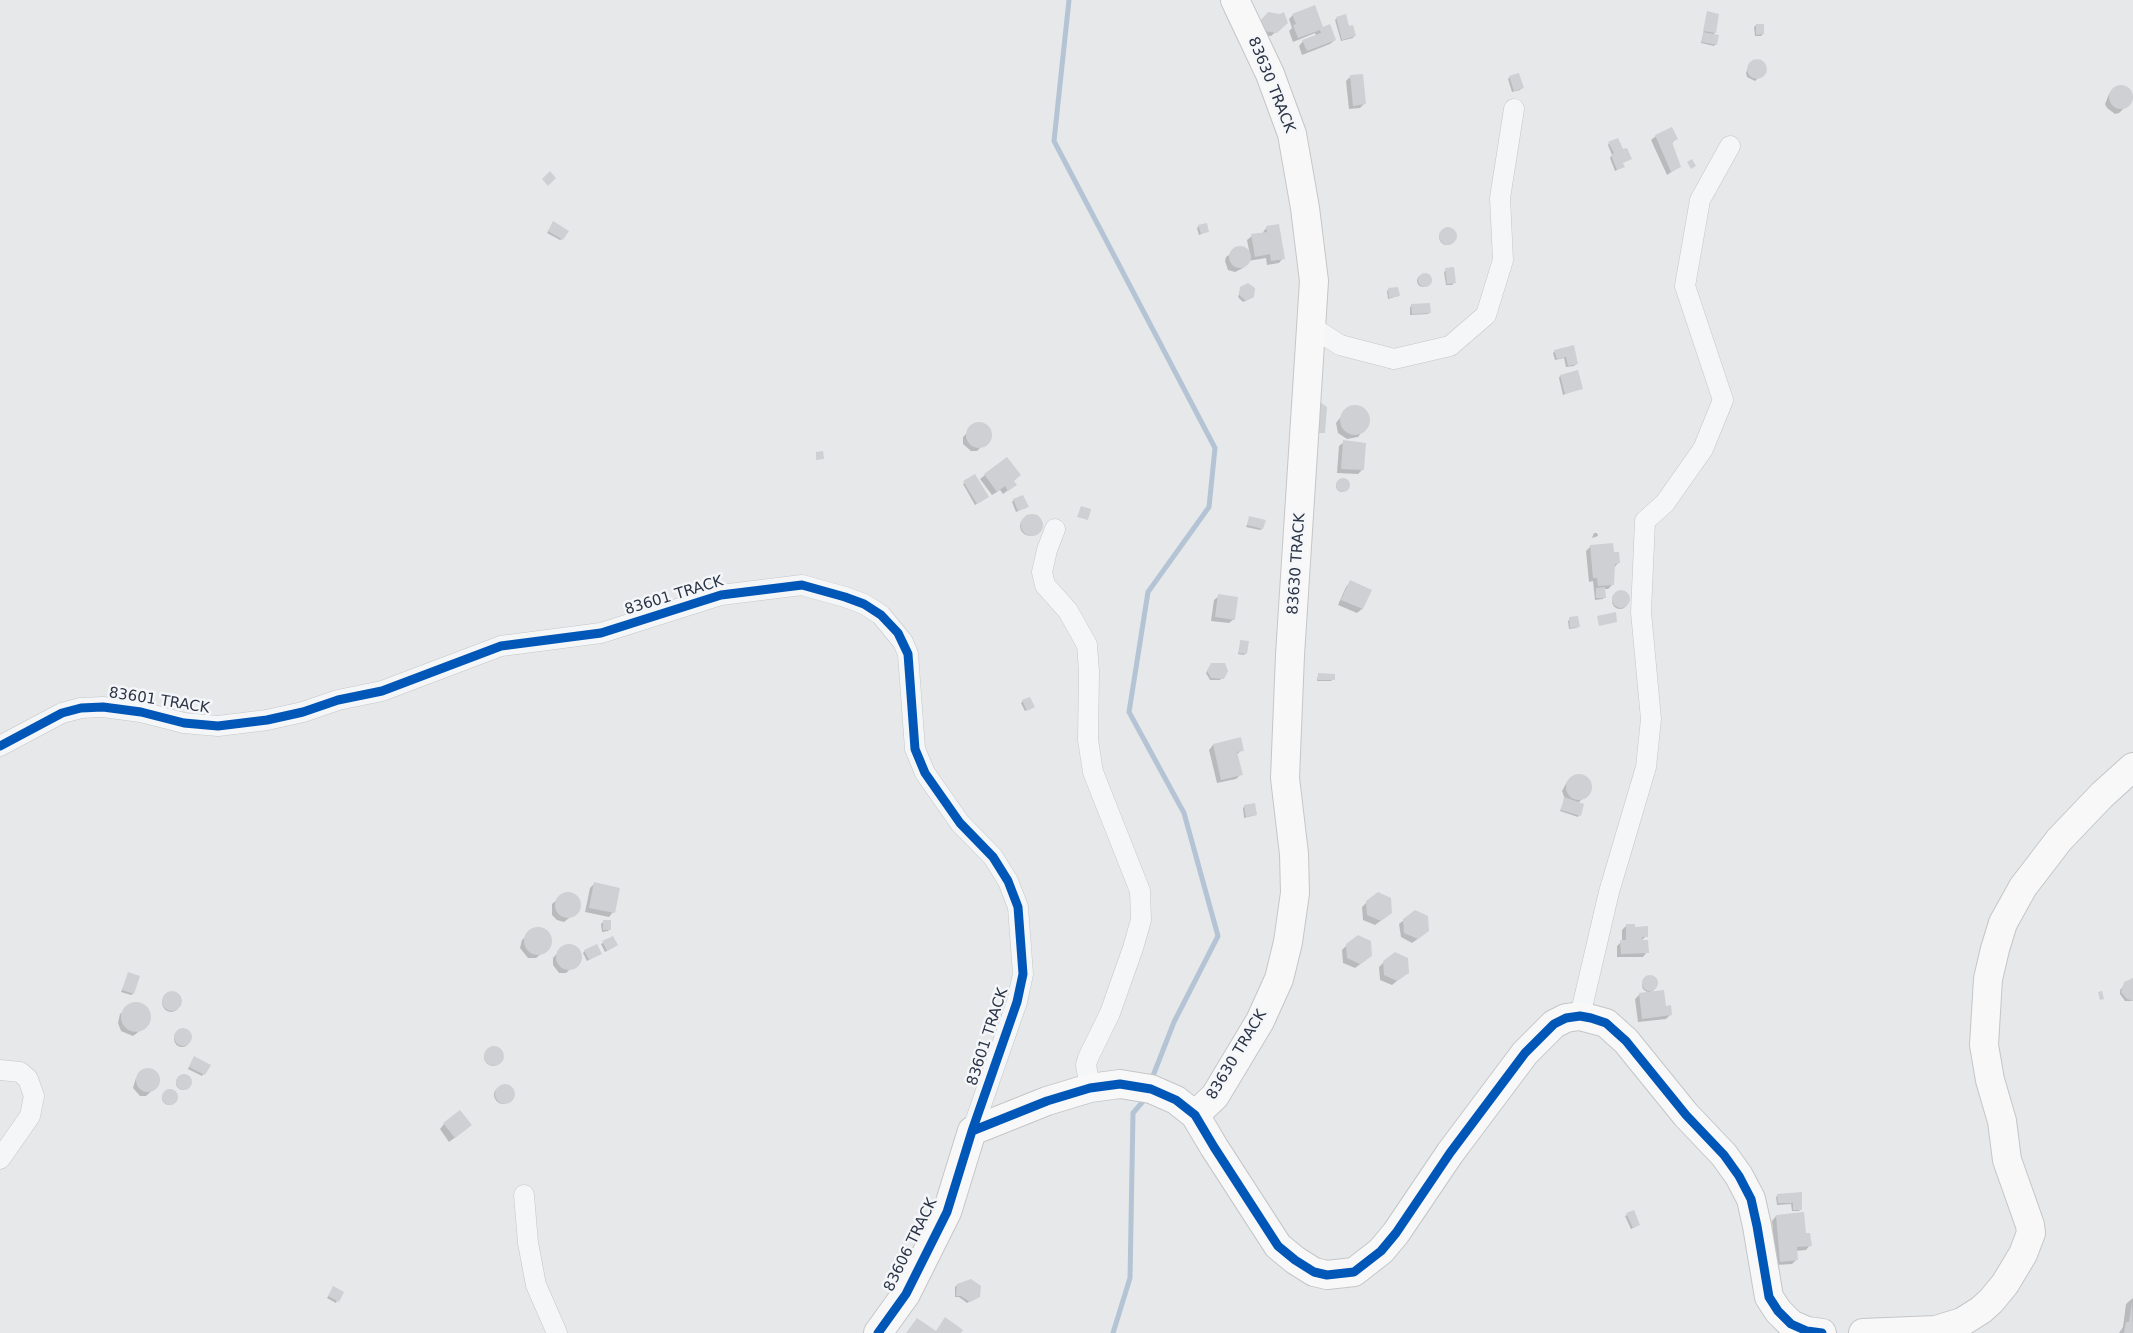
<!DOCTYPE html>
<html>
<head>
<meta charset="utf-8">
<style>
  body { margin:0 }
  canvas { display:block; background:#e6e8ea }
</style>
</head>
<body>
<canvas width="2133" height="1333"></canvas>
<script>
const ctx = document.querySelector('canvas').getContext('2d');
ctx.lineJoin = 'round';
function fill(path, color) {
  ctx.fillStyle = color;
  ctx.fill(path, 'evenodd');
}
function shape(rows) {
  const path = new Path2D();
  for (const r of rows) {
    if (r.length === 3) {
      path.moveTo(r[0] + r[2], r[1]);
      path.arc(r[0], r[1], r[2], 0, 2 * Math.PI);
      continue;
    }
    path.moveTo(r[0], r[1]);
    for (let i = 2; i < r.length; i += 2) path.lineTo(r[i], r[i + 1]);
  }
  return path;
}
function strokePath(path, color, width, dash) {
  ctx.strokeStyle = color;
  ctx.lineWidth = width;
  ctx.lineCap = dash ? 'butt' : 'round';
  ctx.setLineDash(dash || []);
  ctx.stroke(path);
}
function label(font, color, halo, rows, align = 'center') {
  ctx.font = font + ' "DejaVu Sans",sans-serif';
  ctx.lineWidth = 5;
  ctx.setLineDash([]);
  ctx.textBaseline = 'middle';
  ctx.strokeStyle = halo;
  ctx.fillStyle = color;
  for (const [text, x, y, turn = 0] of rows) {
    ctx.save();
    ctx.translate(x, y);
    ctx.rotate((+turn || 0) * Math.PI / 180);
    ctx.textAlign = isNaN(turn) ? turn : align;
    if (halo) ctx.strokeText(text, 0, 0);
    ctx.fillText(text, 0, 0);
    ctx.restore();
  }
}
const shadow = shape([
  [1708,13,1718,15,1714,35,1716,44,1714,46,1701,43],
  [1283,14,1286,23,1271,36,1260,35],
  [1293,15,1322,29,1335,40,1330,44,1302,55,1299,46,1303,41,1316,36,1315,33,1293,42,1289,31,1292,28,1289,19],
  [1337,18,1354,36,1353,38,1341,41,1335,20],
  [1756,25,1763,34,1761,36,1755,36,1754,27],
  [1756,60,1764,64,1766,68,1765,72,1755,81,1747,77,1746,73,1749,65],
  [1350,77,1364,104,1360,108,1349,109,1346,81],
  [1510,77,1522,88,1520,90,1512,92,1508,79],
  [2123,87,2131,92,2131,101,2119,113,2115,114,2107,108,2105,104,2109,94,2114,90],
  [1656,136,1676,139,1671,144,1679,167,1667,175,1651,140],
  [1609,143,1623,167,1615,171,1610,158,1612,155,1608,145],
  [552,225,562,239,560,240,547,233],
  [1199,226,1208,231,1199,235,1197,228],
  [1266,228,1283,258,1279,263,1267,265,1266,258,1248,261,1243,268,1235,272,1228,270,1225,261,1226,257,1239,248,1243,248,1250,255,1247,240,1252,236,1262,234],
  [1447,237,8],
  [1446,270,1454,283,1452,285,1446,285,1444,272],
  [1423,281,6],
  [1241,288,1253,297,1243,302,1238,297],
  [1389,289,1398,296,1388,299,1387,291],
  [1412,305,1429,313,1428,314,1410,315,1410,307],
  [1572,347,1576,364,1574,366,1566,367,1564,358,1555,360,1553,353,1555,351],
  [1560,376,1581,388,1563,395,1559,378],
  [1358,406,1367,413,1369,423,1358,437,1347,439,1338,433,1336,423,1347,409],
  [981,424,990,432,990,438,977,451,971,451,963,444,963,437,974,426],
  [1344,442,1362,470,1358,474,1337,473,1339,446],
  [985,475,1015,485,1003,494,1000,490,992,495,980,479],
  [1342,486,6],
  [964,483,985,499,975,505,963,484],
  [1014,500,1025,508,1016,512,1012,502],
  [1030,526,10],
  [1250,518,1262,529,1260,530,1246,527],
  [1594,533,1597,533,1598,536,1592,538],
  [1591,546,1613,554,1618,563,1614,568,1613,584,1608,589,1604,589,1604,597,1603,599,1595,600,1593,581,1589,582,1586,551],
  [1350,582,1370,591,1362,609,1357,613,1338,605,1346,587],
  [1620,601,8],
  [1219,596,1234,619,1229,623,1211,621,1214,600],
  [1570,619,1578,627,1576,628,1569,629,1568,621],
  [1241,641,1246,653,1244,655,1238,654],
  [1210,666,1222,678,1220,680,1210,680,1206,673],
  [1318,675,1333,679,1331,681,1317,681],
  [1023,701,1031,708,1025,711,1021,703],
  [1213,745,1242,750,1236,755,1241,774,1236,779,1217,783,1209,750],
  [1582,776,1590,783,1588,793,1578,803,1579,815,1578,817,1560,811,1565,799,1562,791,1567,782,1572,777],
  [1245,806,1256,815,1244,818,1243,808],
  [594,884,613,912,609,917,585,912,590,888],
  [564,894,572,894,578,899,579,907,573,915,564,922,557,920,552,915,552,904],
  [1367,902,1386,917,1375,925,1363,920,1362,907],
  [1404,920,1423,935,1412,943,1401,937,1399,924],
  [603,922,609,930,608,931,602,932,601,924],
  [1626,926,1646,936,1641,941,1647,952,1643,957,1617,957,1617,946,1622,941,1622,930],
  [533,929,544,930,550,940,548,948,536,958,528,958,520,948,522,940],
  [603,943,614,947,605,952,601,944],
  [1347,945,1366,960,1355,968,1343,963,1342,950],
  [563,947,574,947,579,952,580,960,566,973,559,973,553,965,553,958],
  [585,951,598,955,587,961,583,953],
  [1384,962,1408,972,1392,985,1380,980,1379,967],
  [129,974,133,994,131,995,121,992],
  [1649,985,7],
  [2128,981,2133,981,2133,1001,2125,1001,2120,994,2120,990],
  [171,1003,9],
  [1640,994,1664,1007,1670,1015,1666,1019,1638,1022,1635,999],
  [133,1004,142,1005,150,1015,145,1027,133,1036,121,1031,118,1023,120,1014],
  [182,1039,8],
  [493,1057,9],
  [193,1059,209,1065,202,1076,188,1069],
  [148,1070,155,1072,159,1078,156,1087,146,1096,140,1096,133,1088,136,1078],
  [183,1083,7],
  [503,1095,9],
  [169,1098,7],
  [444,1124,465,1130,449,1142,440,1129],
  [1800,1194,1801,1209,1799,1211,1792,1211,1791,1204,1777,1205,1776,1197,1778,1195],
  [1627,1215,1637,1226,1631,1229,1625,1216],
  [1776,1216,1805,1235,1810,1245,1806,1250,1795,1251,1796,1260,1792,1264,1776,1265,1772,1221],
  [957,1285,976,1298,967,1303,959,1297,955,1297,955,1287],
  [332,1290,337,1301,336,1303,327,1298],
  [2133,1298,2133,1333,2119,1333,2123,1327,2126,1304]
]);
const stream = shape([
  [1069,0,1054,141,1215,448,1209,507,1148,592,1129,712,1184,813,1218,936,1174,1022,1151,1081],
  [1113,1333,1130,1278,1133,1113,1145,1099]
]);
const building = shape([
  [1315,5,1323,27,1330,24,1336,40,1307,51,1302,40,1321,33,1320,30,1298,38,1293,25,1296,24,1292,14],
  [1707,11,1719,14,1716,33,1703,31],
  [1268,12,1280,14,1284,12,1288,23,1277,33,1264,31,1260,21],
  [1346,14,1349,26,1353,25,1356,36,1342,40,1336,17],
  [1756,24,1764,24,1764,34,1756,35],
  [1703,32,1719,35,1717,45,1702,42],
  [1757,69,10],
  [1519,73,1524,88,1514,91,1509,76],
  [1363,74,1366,104,1353,106,1350,75],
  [2121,97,12],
  [1672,127,1678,139,1672,142,1681,167,1671,172,1655,135],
  [1618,138,1623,149,1627,148,1632,159,1623,163,1625,167,1617,170,1611,155,1614,153,1608,142],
  [1692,159,1696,166,1691,169,1687,162],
  [550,171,556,178,548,186,542,179],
  [553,221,569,231,563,240,548,231],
  [1207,223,1209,232,1201,234,1198,225],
  [1279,224,1285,259,1271,261,1270,254,1255,257,1251,234,1267,232,1266,226],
  [1448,236,9],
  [1240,257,11],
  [1454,267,1456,283,1447,284,1445,268],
  [1425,280,7],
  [1248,283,1255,288,1254,297,1246,301,1239,295,1240,287],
  [1398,287,1400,296,1389,298,1388,288],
  [1430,303,1431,313,1412,314,1411,304],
  [1574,345,1578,364,1568,366,1566,357,1557,359,1554,350],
  [1578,370,1583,389,1565,394,1560,375],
  [1319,401,1327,407,1325,433,1310,433],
  [1355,420,15],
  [979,435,13],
  [1343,440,1366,443,1364,470,1341,469],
  [823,451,824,459,816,460,816,452],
  [1007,457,1021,475,1014,481,1017,485,1008,491,1005,486,997,492,984,474],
  [975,474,989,497,977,504,963,481],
  [1343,485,7],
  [1023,495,1029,507,1018,511,1013,499],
  [1081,506,1091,509,1088,520,1077,517],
  [1032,525,11],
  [1249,516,1266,520,1263,529,1247,525],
  [1613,543,1614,552,1619,552,1620,563,1615,564,1614,585,1598,586,1597,578,1593,578,1590,545],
  [1350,580,1372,590,1363,609,1341,600],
  [1605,587,1606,598,1596,598,1596,588],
  [1621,599,9],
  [1218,594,1238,597,1235,620,1215,617],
  [1616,612,1617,622,1599,626,1597,616],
  [1578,616,1580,627,1570,628,1569,617],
  [1240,640,1249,641,1247,654,1239,653],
  [1211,663,1225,663,1228,671,1224,679,1211,678,1207,671],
  [1318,673,1335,674,1335,680,1318,680],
  [1030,697,1035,707,1027,711,1022,700],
  [1241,737,1244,751,1237,752,1243,775,1221,780,1213,744],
  [1579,787,13],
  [1564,797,1584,804,1581,816,1561,810],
  [1255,803,1257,815,1246,817,1244,805],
  [594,882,620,888,615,913,589,908],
  [568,905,13],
  [1378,892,1391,898,1392,913,1381,921,1367,915,1366,901],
  [1415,910,1428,916,1429,931,1418,939,1404,933,1403,919],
  [603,920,611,920,611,930,603,930],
  [1626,924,1635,924,1635,927,1648,926,1648,937,1642,937,1642,940,1648,940,1649,953,1621,954,1620,940,1626,940],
  [538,941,14],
  [1358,935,1371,941,1372,956,1360,964,1347,958,1346,944],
  [613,936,618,945,607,951,602,941],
  [597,944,602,954,589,960,584,950],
  [569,957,13],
  [1395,952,1408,958,1409,973,1397,981,1384,975,1383,961],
  [128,972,140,976,134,994,122,990],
  [1650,983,8],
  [2133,978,2133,1001,2127,999,2121,992,2124,982],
  [1664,990,1666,1006,1671,1005,1672,1015,1642,1019,1639,993],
  [172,1001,10],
  [2102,991,2104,999,2100,1000,2098,992],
  [136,1017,15],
  [183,1037,9],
  [494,1056,10],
  [194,1056,211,1065,205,1075,189,1067],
  [148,1080,12],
  [184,1082,8],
  [505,1094,10],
  [170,1097,8],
  [460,1110,472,1125,455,1138,443,1123],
  [1802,1192,1802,1210,1793,1210,1793,1203,1778,1203,1777,1194],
  [1634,1210,1640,1225,1633,1228,1626,1213],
  [1804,1212,1806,1233,1810,1233,1812,1246,1797,1247,1798,1260,1780,1262,1776,1215],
  [971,1279,981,1286,980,1297,970,1302,961,1296,956,1296,957,1284],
  [333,1286,344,1292,339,1302,328,1296],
  [2132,1303,2133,1333,2124,1333,2126,1322,2129,1322],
  [945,1317,963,1330,961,1333,906,1333,917,1318,936,1331]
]);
const street = shape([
  [1312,327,1340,345,1394,359,1450,346,1486,315,1503,260,1500,198,1514,109],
  [1055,529,1047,550,1042,572,1045,585,1068,611,1087,645,1089,671,1088,740,1093,772,1140,891,1141,920,1133,948,1110,1013,1088,1058,1086,1065,1090,1088],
  [0,746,62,713,81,708,103,707,141,712,184,723,218,726,267,720,303,712,338,700,382,691,501,646,601,633,721,595,802,585,845,597,864,604,881,615,903,642,908,654,915,749,925,773,960,823,993,857,1008,881,1018,907,1023,974,1017,1002,972,1131],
  [1580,1016,1609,892,1646,767,1651,719,1641,612,1645,521,1665,503,1703,449,1723,400,1685,286,1700,200,1730,146],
  [0,1070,20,1072,28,1079,34,1096,30,1116,0,1159],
  [524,1195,528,1243,536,1285,557,1333]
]);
const secondary = shape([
  [1195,1115,1215,1096,1260,1021,1279,979,1288,942,1295,893,1294,854,1285,778,1290,655,1314,281,1305,208,1292,134,1270,74,1235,0],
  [878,1333,906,1294,947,1212,972,1131,1047,1101,1090,1088,1120,1084,1151,1089,1176,1100,1195,1115,1214,1147,1278,1246,1295,1260,1314,1272,1327,1275,1354,1272,1381,1251,1396,1233,1450,1153,1525,1053,1554,1024,1566,1018,1580,1016,1606,1023,1626,1041,1686,1115,1724,1155,1739,1176,1751,1199,1757,1226,1769,1297,1778,1311,1791,1324,1807,1331,1822,1333],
  [1863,1333,1936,1330,1962,1322,1981,1310,1991,1301,2005,1284,2023,1254,2031,1233,2030,1225,2007,1160,2002,1121,1990,1080,1984,1045,1988,979,1995,949,2003,923,2023,887,2059,840,2102,795,2133,767]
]);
const cycleway = shape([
  [0,746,62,713,81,708,103,707,141,712,184,723,218,726,267,720,303,712,338,700,382,691,501,646,601,633,721,595,802,585,845,597,864,604,881,615,898,633,908,654,915,749,925,773,960,823,993,857,1008,881,1018,907,1023,974,1017,1002,972,1131,947,1212,906,1294,878,1333],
  [972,1131,1047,1101,1090,1088,1120,1084,1151,1089,1176,1100,1195,1115,1214,1147,1278,1246,1295,1260,1314,1272,1327,1275,1354,1272,1381,1251,1396,1233,1450,1153,1525,1053,1554,1024,1566,1018,1580,1016,1591,1018,1606,1023,1626,1041,1686,1115,1724,1155,1739,1176,1751,1199,1757,1226,1769,1297,1778,1311,1791,1324,1807,1331,1822,1333]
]);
const streetNames = [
  ["83630 TRACK",1271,85,68],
  ["83630 TRACK",1297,564,-86],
  ["83601 TRACK",674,596,-17],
  ["83601 TRACK",159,701,9],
  ["83601 TRACK",988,1037,-72],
  ["83630 TRACK",1237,1055,-59],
  ["83606 TRACK",911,1245,-64]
];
fill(shadow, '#0003');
strokePath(stream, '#b4c4d5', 5);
fill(building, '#ced0d3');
strokePath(street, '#c4c6c8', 21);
strokePath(secondary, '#c4c6c8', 30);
strokePath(street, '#f5f6f7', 20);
strokePath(secondary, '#f8f8f8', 28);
strokePath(cycleway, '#0057b8', 9);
label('15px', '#2b3445', '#f4f6f9', streetNames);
</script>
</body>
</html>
